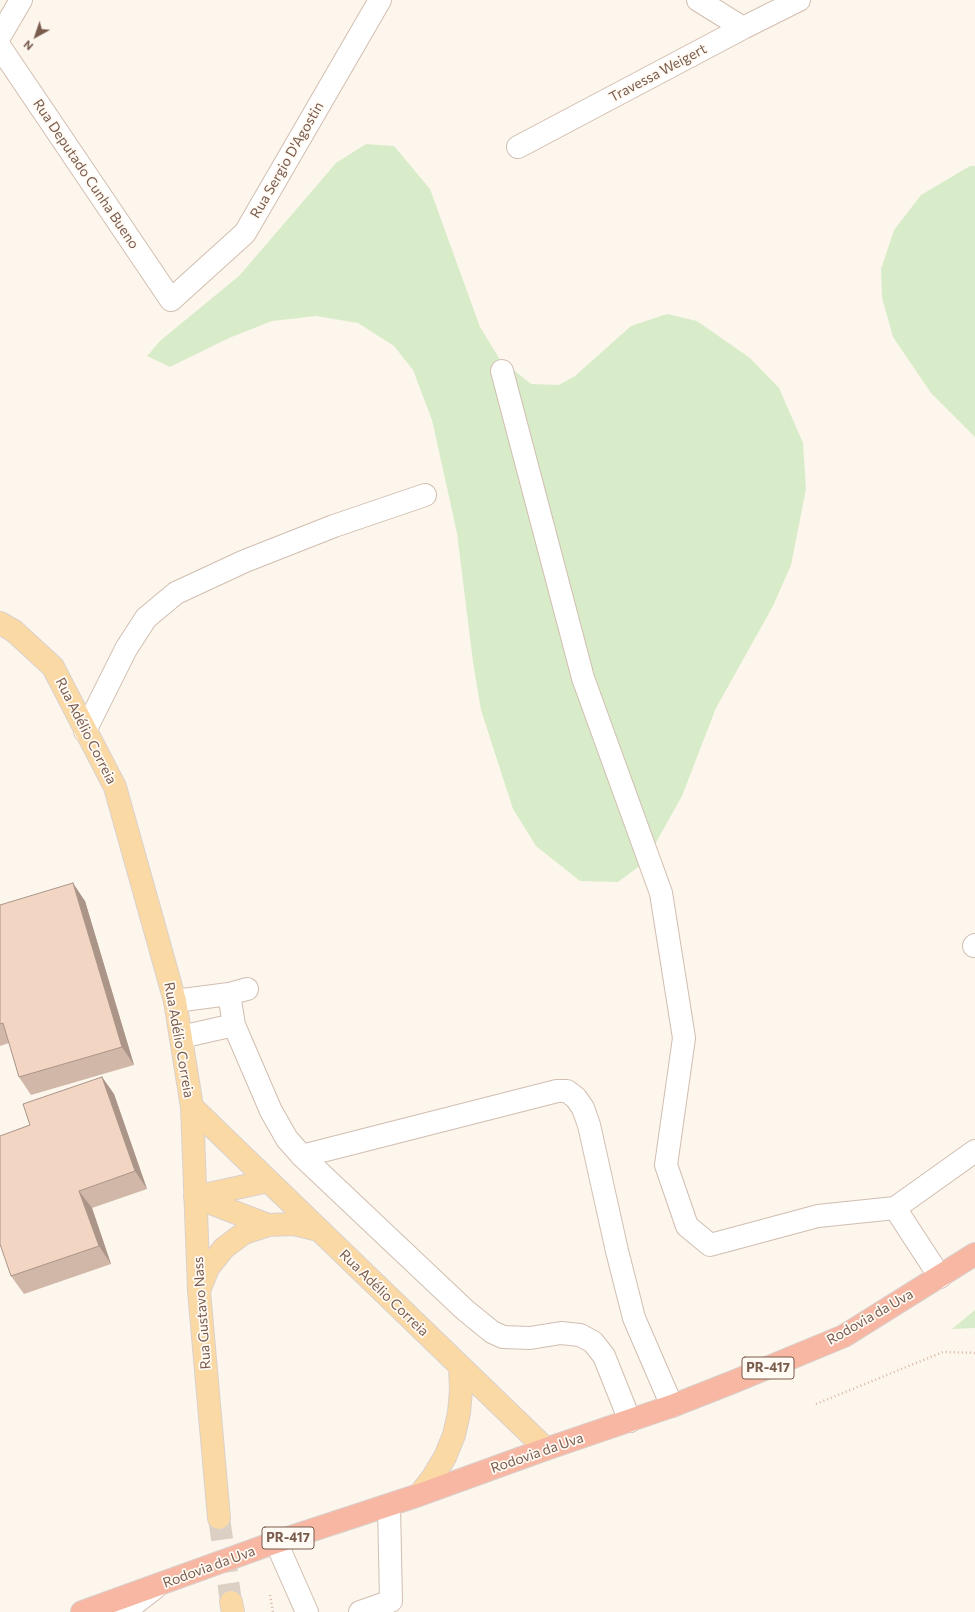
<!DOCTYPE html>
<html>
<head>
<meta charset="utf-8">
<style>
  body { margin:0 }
  #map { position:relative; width:975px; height:1612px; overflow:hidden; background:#fdf6ec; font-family:Commissioner,sans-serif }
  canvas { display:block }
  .north { position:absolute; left:16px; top:16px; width:40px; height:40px; -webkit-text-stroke:3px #fffaf3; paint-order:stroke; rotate:220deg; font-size:11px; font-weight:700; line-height:16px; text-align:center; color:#7a5c4d }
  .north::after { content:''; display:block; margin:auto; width:14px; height:18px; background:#7a5c4d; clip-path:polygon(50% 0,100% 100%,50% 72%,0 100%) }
</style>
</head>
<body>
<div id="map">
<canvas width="975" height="1612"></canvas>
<div class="north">N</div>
</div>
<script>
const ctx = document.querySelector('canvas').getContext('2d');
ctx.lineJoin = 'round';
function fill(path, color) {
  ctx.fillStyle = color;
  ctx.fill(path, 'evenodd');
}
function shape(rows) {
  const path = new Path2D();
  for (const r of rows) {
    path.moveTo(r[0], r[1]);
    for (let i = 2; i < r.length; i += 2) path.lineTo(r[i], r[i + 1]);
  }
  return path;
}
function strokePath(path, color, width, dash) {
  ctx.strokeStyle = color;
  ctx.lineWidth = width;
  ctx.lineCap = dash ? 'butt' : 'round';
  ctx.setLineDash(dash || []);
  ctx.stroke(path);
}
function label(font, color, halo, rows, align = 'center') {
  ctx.font = font + ' Commissioner,sans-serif';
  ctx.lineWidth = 3.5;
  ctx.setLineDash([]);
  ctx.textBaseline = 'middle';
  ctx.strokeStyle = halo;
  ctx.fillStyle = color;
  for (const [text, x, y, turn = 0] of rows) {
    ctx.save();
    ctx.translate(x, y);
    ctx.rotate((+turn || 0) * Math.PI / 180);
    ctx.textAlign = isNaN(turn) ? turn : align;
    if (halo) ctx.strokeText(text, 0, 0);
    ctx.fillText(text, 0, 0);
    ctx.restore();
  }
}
const green = shape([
  [366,144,394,146,430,189,480,327,499,358,531,384,559,385,575,376,631,326,667,314,697,321,750,358,779,388,803,443,806,489,791,565,773,606,716,708,682,796,645,862,618,882,580,881,536,846,513,809,481,710,473,662,457,533,432,420,413,370,394,346,358,323,316,316,272,321,229,338,170,367,147,356,161,340,239,276,336,163],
  [970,166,975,166,975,437,931,393,893,337,882,298,881,269,894,230,921,195],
  [975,1310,975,1328,952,1329]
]);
const majorTunnel = shape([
  [219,1518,231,1602]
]);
const path = shape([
  [816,1404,943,1352,975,1353],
  [270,1595,273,1612]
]);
const minor = shape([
  [698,0,743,28],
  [0,36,21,0],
  [0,47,171,300,245,233,380,0],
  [518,147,743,28,799,0],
  [502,371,583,678,661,893,684,1038,666,1165,687,1226,710,1245,818,1216,895,1208,940,1277],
  [85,731,126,649,146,618,176,593,245,561,334,526,425,495],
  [974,946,975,945],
  [229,994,234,1025,271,1111,287,1139,302,1156,465,1310,492,1332,503,1337,530,1338,561,1333,580,1335,593,1342,604,1356,630,1421],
  [175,1001,229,994,247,989],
  [181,1037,234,1025],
  [302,1156,557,1091,567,1091,576,1098,583,1108,589,1125,617,1251,634,1318,672,1406],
  [895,1208,975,1151],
  [276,1542,307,1612],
  [124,1612,156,1587],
  [360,1612,391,1601,389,1505]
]);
const major = shape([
  [0,623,14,631,53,667,115,787,175,1001,192,1107,199,1291,219,1518],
  [192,1107,546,1449],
  [195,1197,268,1225],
  [195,1197,268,1181],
  [200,1288,208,1268,224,1248,244,1233,268,1225,294,1224,319,1230],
  [419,1495,433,1477,445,1457,454,1435,459,1413,461,1390,460,1366],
  [231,1602,233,1612]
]);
const highway = shape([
  [82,1612,276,1542,419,1495,546,1449,672,1406,733,1382,844,1336,975,1254]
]);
const wall = shape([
  [85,901,134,1065,31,1095,19,1077,9,1043,0,1046,0,905],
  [102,1077,114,1094,147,1189,92,1208,111,1264,24,1294,11,1276,30,1125]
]);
const shadedWall = shape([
  [73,883,85,901,134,1065,122,1047],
  [102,1077,114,1094,147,1189,135,1171],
  [79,1191,92,1208,111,1264,99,1246]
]);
const building = shape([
  [73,883,122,1047,19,1077,3,1023,0,1024,0,905,73,883],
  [102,1077,135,1171,79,1191,99,1246,11,1276,0,1244,0,1136,30,1125,23,1104,102,1077]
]);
const shields = [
  [768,1368,52],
  [288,1538,52]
];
const shieldNames = [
  ["PR-417",768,1368],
  ["PR-417",288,1538]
];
const streetNames = [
  ["Travessa Weigert",658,73,-28],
  ["Rua Sergio D'Agostin",287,160,-60],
  ["Rua Deputado Cunha Bueno",86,174,56],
  ["Rua Adélio Correia",86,731,63],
  ["Rua Adélio Correia",179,1040,80],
  ["Rua Adélio Correia",384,1293,44],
  ["Rua Gustavo Nass",202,1313,-94],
  ["Rodovia da Uva",870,1317,-30],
  ["Rodovia da Uva",537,1453,-19],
  ["Rodovia da Uva",209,1567,-20]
];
fill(green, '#d8ecc9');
strokePath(majorTunnel, '#dcd0c4', 22, [22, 11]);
strokePath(minor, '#d1beb0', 24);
strokePath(major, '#dad1cd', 24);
strokePath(highway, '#dad1cd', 24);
strokePath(path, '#d9b8a5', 2.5, [1, 3]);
strokePath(minor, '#fff', 22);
strokePath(major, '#fbd9a5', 22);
strokePath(highway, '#f7b7a3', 22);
fill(wall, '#d1b7a8');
fill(shadedWall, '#aa9588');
fill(building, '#f3d5c3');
strokePath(building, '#aa9588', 1);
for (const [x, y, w] of shields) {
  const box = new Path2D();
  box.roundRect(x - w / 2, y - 11, w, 22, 3);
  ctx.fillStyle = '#fffaf3';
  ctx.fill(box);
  strokePath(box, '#7a5c4d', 1);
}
label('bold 13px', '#7a5c4d', null, shieldNames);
label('14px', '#7a5c4d', '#fffaf3', streetNames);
</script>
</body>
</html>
